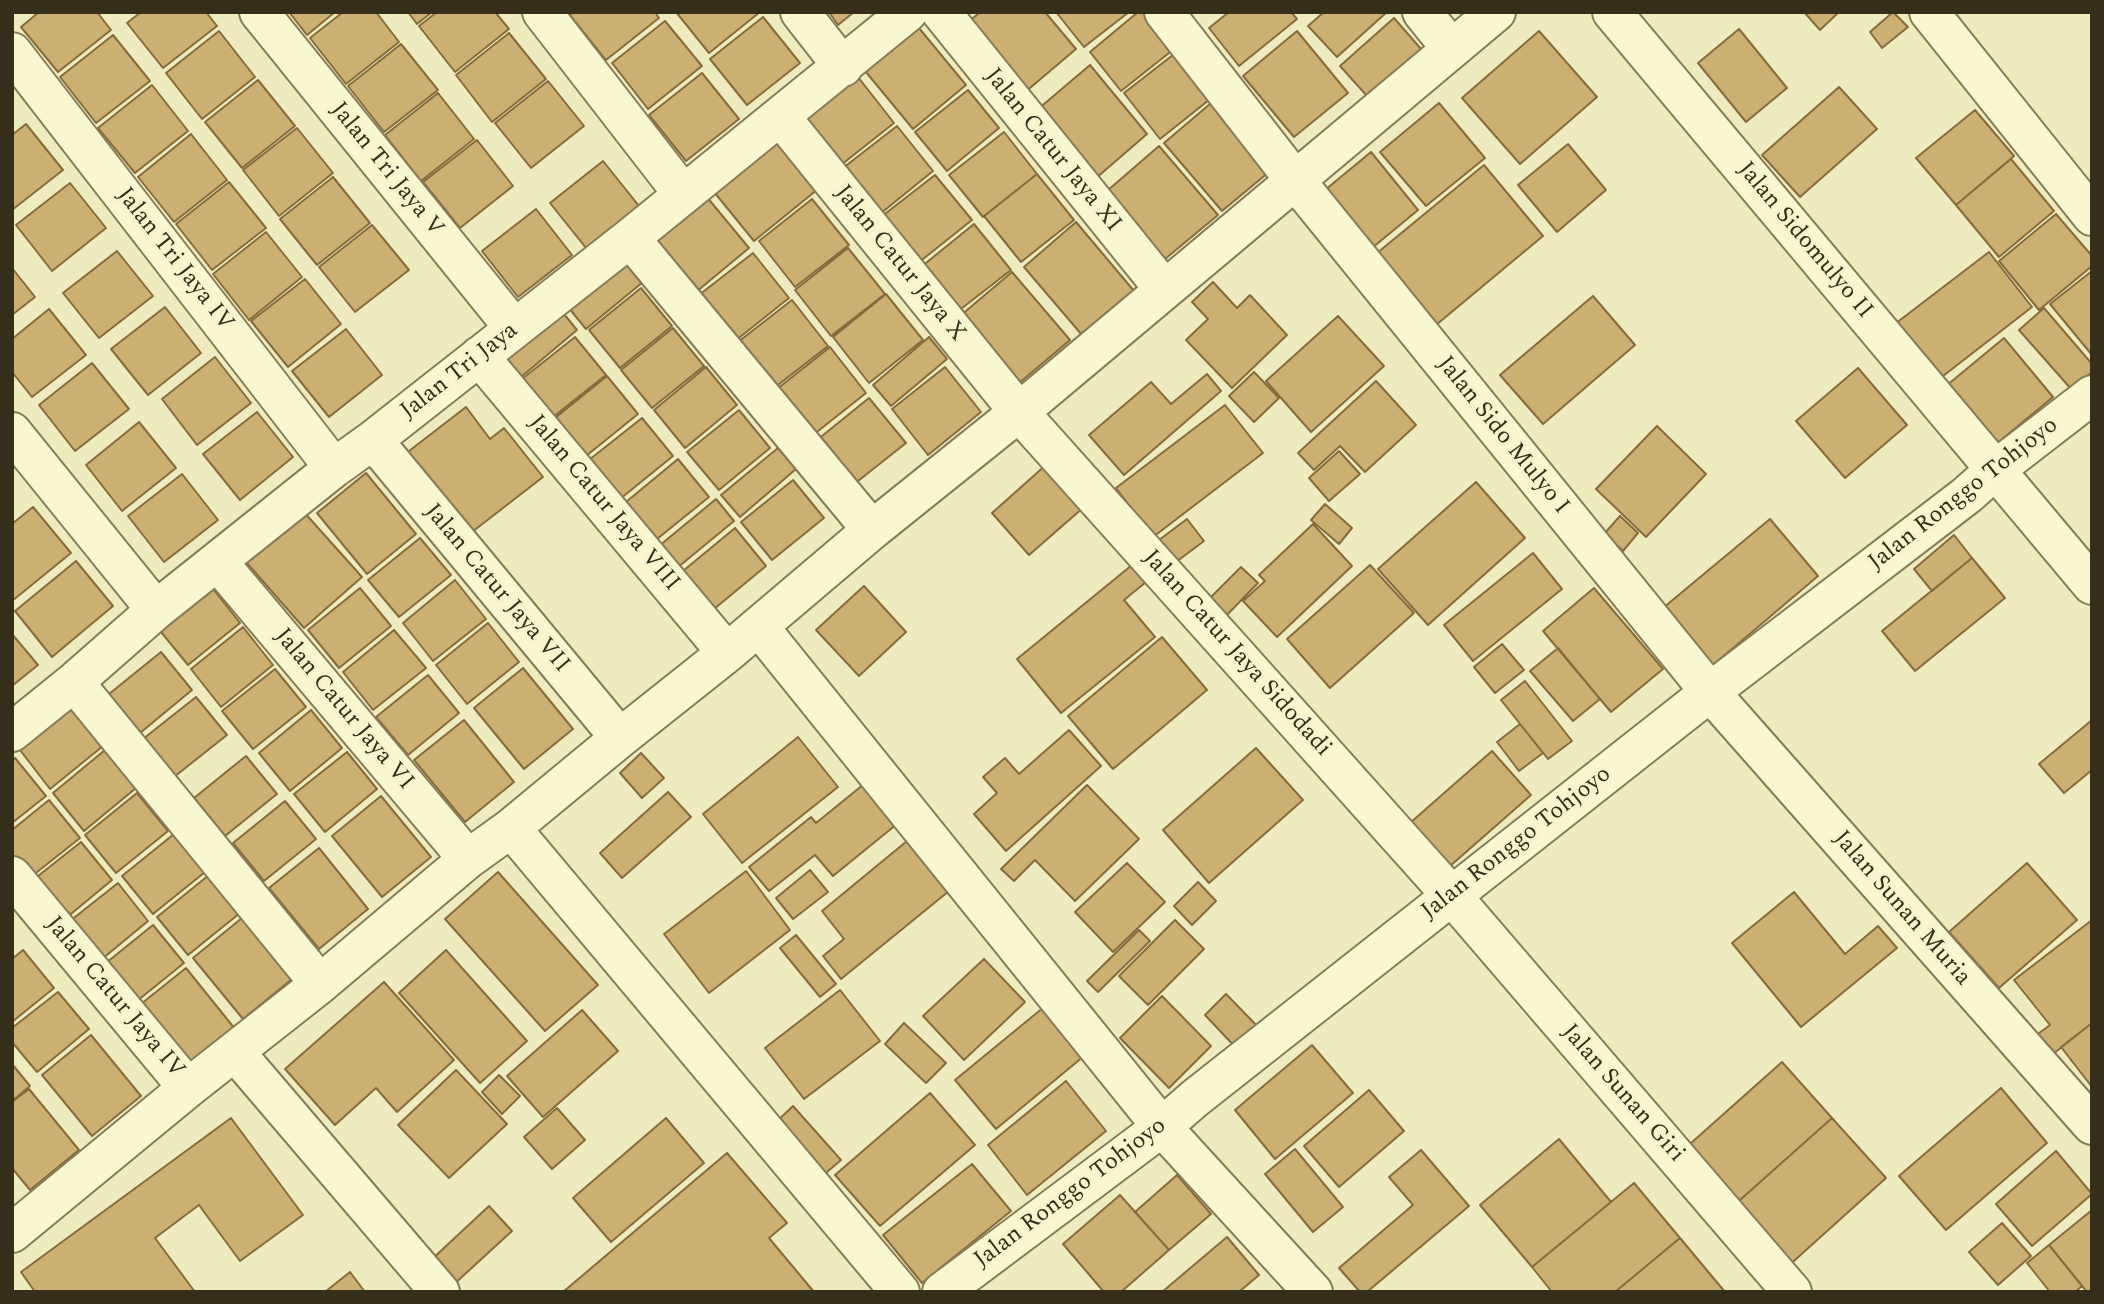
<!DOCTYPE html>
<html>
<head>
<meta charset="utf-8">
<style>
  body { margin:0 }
  #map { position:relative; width:2104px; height:1304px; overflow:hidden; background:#eeecbe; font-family:Spectral,serif }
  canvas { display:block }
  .frame { position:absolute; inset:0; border:14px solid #352e1b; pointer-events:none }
</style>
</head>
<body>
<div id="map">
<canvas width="2104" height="1304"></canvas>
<div class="frame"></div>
</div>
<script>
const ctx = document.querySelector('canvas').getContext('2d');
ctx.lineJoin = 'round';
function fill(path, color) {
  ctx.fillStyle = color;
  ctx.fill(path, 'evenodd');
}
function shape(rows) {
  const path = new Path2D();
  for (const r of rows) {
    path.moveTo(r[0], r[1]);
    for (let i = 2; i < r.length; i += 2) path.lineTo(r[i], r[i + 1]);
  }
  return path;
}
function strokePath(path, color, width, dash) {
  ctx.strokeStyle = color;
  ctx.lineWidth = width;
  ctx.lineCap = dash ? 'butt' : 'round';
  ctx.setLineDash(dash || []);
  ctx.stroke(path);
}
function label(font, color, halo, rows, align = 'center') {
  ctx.font = font + ' Spectral,serif';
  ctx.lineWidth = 7;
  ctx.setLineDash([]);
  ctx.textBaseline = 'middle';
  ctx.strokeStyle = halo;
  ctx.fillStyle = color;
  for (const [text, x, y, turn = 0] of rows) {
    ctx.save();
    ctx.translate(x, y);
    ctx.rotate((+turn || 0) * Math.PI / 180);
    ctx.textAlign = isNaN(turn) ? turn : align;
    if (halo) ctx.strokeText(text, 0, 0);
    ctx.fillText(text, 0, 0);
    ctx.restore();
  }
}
const building = shape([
  [39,12,97,12,111,30,58,72,21,27,39,12],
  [141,12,206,12,217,26,163,68,127,23,141,12],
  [289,12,335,12,307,35,289,12],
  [343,12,376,12,399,42,346,84,310,38,343,12],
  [408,12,432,12,417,24,408,12],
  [437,12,495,12,509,29,455,72,419,26,437,12],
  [573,12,655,12,659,18,606,60,570,15,573,12],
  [676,12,760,12,709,53,676,12],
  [829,12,854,12,838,25,829,12],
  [980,12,1045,12,1076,49,1024,93,965,25,980,12],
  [1056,12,1129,12,1084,47,1056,12],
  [1138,12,1144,12,1174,49,1121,91,1090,52,1138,12],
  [1229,12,1291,12,1297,19,1239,66,1209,28,1229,12],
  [1324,12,1387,12,1337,57,1308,26,1324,12],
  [1804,12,1839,12,1820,30,1804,12],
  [1893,12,1908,27,1882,48,1870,32,1893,12],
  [763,17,800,63,747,105,710,59,763,17],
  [1394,18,1421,49,1368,97,1340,66,1394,18],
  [665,21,702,66,648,109,612,63,665,21],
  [914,22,966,85,913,129,861,66,914,22],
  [1739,29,1787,88,1746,122,1698,63,1739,29],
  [219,31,255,77,202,119,166,73,219,31],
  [1297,31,1348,93,1294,137,1243,76,1297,31],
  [1539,31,1597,97,1520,164,1462,98,1539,31],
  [509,33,546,79,492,122,456,75,509,33],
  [113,35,150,81,96,123,60,77,113,35],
  [401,44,438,90,384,132,348,86,401,44],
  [1178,51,1214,96,1160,139,1124,93,1178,51],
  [1090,65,1147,134,1095,179,1037,110,1090,65],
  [702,73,739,119,686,161,649,115,702,73],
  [858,77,894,123,841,165,805,120,858,77],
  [258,80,295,126,242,168,205,122,258,80],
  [548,81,584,126,531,168,495,123,548,81],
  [152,85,188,131,135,173,98,128,152,85],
  [1839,87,1877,129,1800,197,1762,155,1839,87],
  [968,90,999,128,947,171,915,132,968,90],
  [438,93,474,139,421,181,385,135,438,93],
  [1217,98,1275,167,1222,211,1164,143,1217,98],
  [1439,103,1485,158,1426,206,1380,152,1439,103],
  [1975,110,2014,156,1956,205,1916,158,1975,110],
  [26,124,63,170,12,210,12,135,26,124],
  [897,126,933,171,880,214,843,168,897,126],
  [297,128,333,173,279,216,243,170,297,128],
  [780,131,823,185,754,241,710,187,780,131],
  [1004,132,1037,174,983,217,949,175,1004,132],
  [191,134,227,180,174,222,138,177,191,134],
  [477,140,513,186,460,228,423,182,477,140],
  [1568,144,1606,190,1557,232,1518,185,1568,144],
  [1159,146,1218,215,1165,259,1107,191,1159,146],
  [1371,152,1418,210,1366,253,1319,195,1371,152],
  [2011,159,2054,211,1999,257,1956,205,2011,159],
  [603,161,639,206,586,248,550,203,603,161],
  [1484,165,1543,236,1430,330,1371,258,1484,165],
  [1037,174,1074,220,1021,262,984,216,1037,174],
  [935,175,972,220,918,263,881,217,935,175],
  [333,177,370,223,317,265,280,219,333,177],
  [229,182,266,228,212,270,176,224,229,182],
  [70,183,106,228,52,271,16,225,70,183],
  [706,196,749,248,696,292,653,240,706,196],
  [812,199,849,245,795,287,759,241,812,199],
  [536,209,572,255,518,297,482,251,536,209],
  [2056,214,2092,256,2092,266,2039,310,1999,261,2056,214],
  [1076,222,1134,291,1082,335,1024,267,1076,222],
  [974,224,1011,270,957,312,921,267,974,224],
  [372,225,409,270,355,312,319,267,372,225],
  [266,232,302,277,249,320,213,274,266,232],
  [848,248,885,294,831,336,795,290,848,248],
  [117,251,153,296,99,338,63,293,117,251],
  [1989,252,2032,307,1934,383,1891,327,1989,252],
  [753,253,789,298,735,341,699,295,753,253],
  [625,260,643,282,586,329,568,307,625,260],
  [12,268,35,297,12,315,12,268],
  [2092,271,2092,355,2050,304,2092,271],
  [1012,272,1070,340,1018,384,960,316,1012,272],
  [305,279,341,324,288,367,251,321,305,279],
  [1213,282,1237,308,1250,295,1287,335,1232,388,1186,340,1208,319,1192,302,1213,282],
  [641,288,672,326,620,368,589,330,641,288],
  [886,294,923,340,869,383,833,337,886,294],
  [1593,296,1635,345,1543,424,1500,375,1593,296],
  [792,300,828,346,774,388,738,342,792,300],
  [165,307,201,353,148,395,111,349,165,307],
  [559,308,577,330,521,377,503,356,559,308],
  [2044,308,2092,364,2092,372,2072,390,2019,330,2044,308],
  [49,309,86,355,32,397,12,372,12,339,49,309],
  [1338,316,1384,366,1311,432,1266,381,1338,316],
  [673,328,704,366,652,408,621,370,673,328],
  [346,329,382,375,329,417,292,371,346,329],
  [575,337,606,375,553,417,522,379,575,337],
  [929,337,947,359,891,406,873,385,929,337],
  [2004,338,2053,397,1989,450,1940,391,2004,338],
  [830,347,866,393,813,435,777,389,830,347],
  [215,357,251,403,197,445,162,399,215,357],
  [92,363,129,409,75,451,39,405,92,363],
  [706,367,737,405,685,448,654,410,706,367],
  [945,367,981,412,928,455,892,409,945,367],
  [1858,368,1907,425,1845,478,1796,421,1858,368],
  [1254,372,1279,398,1254,422,1229,396,1254,372],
  [1207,374,1221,391,1124,475,1089,435,1151,382,1171,404,1207,374],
  [607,376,638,414,586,456,555,418,607,376],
  [1376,381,1416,425,1365,472,1340,446,1314,470,1298,453,1376,381],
  [869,398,906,443,853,485,817,440,869,398],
  [1225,405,1263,453,1153,537,1116,488,1225,405],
  [466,407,490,439,504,428,543,477,463,539,400,458,466,407],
  [739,410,770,448,719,490,687,452,739,410],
  [257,412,293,457,240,500,203,454,257,412],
  [642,418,673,456,620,499,589,460,642,418],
  [139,422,176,468,122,511,86,465,139,422],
  [1657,426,1706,474,1646,537,1596,489,1657,426],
  [778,448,796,469,740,517,721,495,778,448],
  [1339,451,1360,474,1329,501,1309,478,1339,451],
  [678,459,709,497,657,539,626,502,678,459],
  [1047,464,1084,507,1029,555,992,513,1047,464],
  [366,473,416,534,367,574,317,513,366,473],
  [182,474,218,520,164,562,128,516,182,474],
  [793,480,824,518,772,560,741,522,793,480],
  [1476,482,1525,538,1428,625,1378,569,1476,482],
  [716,499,734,521,677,568,659,546,716,499],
  [1325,504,1352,528,1339,544,1311,520,1325,504],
  [33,507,71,553,12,601,12,524,33,507],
  [303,511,362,577,304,628,246,562,303,511],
  [1620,516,1638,533,1623,551,1604,534,1620,516],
  [1187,519,1204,541,1172,565,1155,543,1187,519],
  [1770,519,1818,576,1712,666,1663,608,1770,519],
  [1313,524,1352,566,1277,637,1243,601,1265,581,1259,575,1313,524],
  [735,528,766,566,714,609,683,571,735,528],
  [1954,535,1972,558,1932,591,1914,569,1954,535],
  [420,538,451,575,399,617,368,580,420,538],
  [1533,553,1562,589,1473,661,1444,625,1533,553],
  [1972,558,2005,598,1915,671,1882,631,1972,558],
  [76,561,113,606,52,657,15,611,76,561],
  [1132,565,1146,582,1124,600,1155,637,1061,713,1017,659,1132,565],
  [1370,565,1414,613,1330,688,1287,639,1370,565],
  [1241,567,1258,583,1221,621,1204,604,1241,567],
  [455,580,486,619,433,661,403,623,455,580],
  [210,585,240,623,188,665,157,627,210,585],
  [864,586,906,632,859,676,816,630,864,586],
  [360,588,391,626,339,668,308,630,360,588],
  [1594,588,1663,669,1611,712,1543,631,1594,588],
  [488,623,519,662,467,704,436,665,488,623],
  [243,627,273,665,221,707,191,669,243,627],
  [394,630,426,668,373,710,343,672,394,630],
  [12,634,38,665,12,686,12,634],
  [1162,637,1207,690,1113,769,1068,716,1162,637],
  [1502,644,1524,670,1495,693,1474,667,1502,644],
  [1558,648,1600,699,1573,721,1530,671,1558,648],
  [161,652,192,690,140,733,109,694,161,652],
  [523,668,573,729,524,769,474,708,523,668],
  [275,669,306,707,253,749,222,711,275,669],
  [428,675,459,713,408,755,376,717,428,675],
  [1525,681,1572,741,1548,759,1501,700,1525,681],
  [196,697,227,735,174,777,143,739,196,697],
  [72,708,103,746,50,789,20,750,72,708],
  [311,710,342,748,290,791,259,753,311,710],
  [464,720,514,782,465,822,414,760,464,720],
  [2092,720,2092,770,2064,793,2039,764,2092,720],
  [1520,724,1543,753,1519,771,1497,742,1520,724],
  [1069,730,1101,766,1006,851,974,814,997,793,983,777,1005,758,1019,774,1069,730],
  [798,737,838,787,742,863,703,814,798,737],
  [1256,748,1303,800,1209,883,1163,830,1256,748],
  [105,750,136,788,84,831,53,793,105,750],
  [1492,751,1531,795,1449,867,1410,823,1492,751],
  [347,752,377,789,325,832,294,794,347,752],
  [641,753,664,778,642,798,620,773,641,753],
  [246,756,277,794,225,836,194,798,246,756],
  [15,758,46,796,12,823,12,761,15,758],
  [864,784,897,824,833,876,815,855,769,891,749,867,811,817,816,823,864,784],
  [1087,785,1139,839,1075,901,1035,860,1014,881,1001,869,1087,785],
  [668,792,691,817,622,878,600,853,668,792],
  [137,793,168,831,116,873,85,835,137,793],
  [381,796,431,857,382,897,332,836,381,796],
  [49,800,80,838,27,880,12,862,12,830,49,800],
  [285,801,316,839,264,881,233,843,285,801],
  [174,834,205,872,153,914,122,876,174,834],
  [907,841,949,891,841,979,823,956,844,939,822,911,907,841],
  [81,842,112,880,60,923,28,884,81,842],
  [319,848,368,909,319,949,269,888,319,848],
  [1127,863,1165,902,1113,952,1075,912,1127,863],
  [2027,863,2077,920,1999,988,1949,932,2027,863],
  [810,870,828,892,793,919,776,898,810,870],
  [746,871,790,930,709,993,664,934,746,871],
  [498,872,598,985,545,1031,445,919,498,872],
  [209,875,240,913,188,955,157,917,209,875],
  [1198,882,1216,901,1192,925,1174,906,1198,882],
  [118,883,148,921,96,964,65,925,118,883],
  [1794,892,1845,954,1878,926,1897,948,1801,1027,1732,943,1794,892],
  [242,918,292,979,243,1019,193,958,242,918],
  [1175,920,1204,949,1148,1005,1119,976,1175,920],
  [2092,920,2092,1023,2043,1062,2027,1042,2050,1025,2014,980,2092,920],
  [153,925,184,963,132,1005,101,967,153,925],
  [1139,930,1150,941,1098,992,1087,981,1139,930],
  [796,935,836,984,820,997,780,948,796,935],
  [23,950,54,988,12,1022,12,959,23,950],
  [446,950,527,1041,480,1083,399,993,446,950],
  [984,959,1025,1002,964,1060,923,1016,984,959],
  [186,968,235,1029,186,1069,136,1008,186,968],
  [384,982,454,1060,397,1112,376,1088,335,1125,285,1069,384,982],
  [840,990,880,1041,804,1099,765,1048,840,990],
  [58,992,89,1029,37,1072,12,1042,12,1028,58,992],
  [1226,994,1260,1029,1238,1050,1205,1015,1226,994],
  [1162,996,1211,1046,1169,1088,1120,1038,1162,996],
  [1044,1007,1084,1056,996,1129,955,1080,1044,1007],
  [582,1010,618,1051,543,1117,507,1076,582,1010],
  [904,1023,946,1063,926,1083,885,1044,904,1023],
  [2092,1023,2092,1087,2061,1047,2092,1023],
  [91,1035,141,1096,92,1136,42,1075,91,1035],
  [1312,1045,1353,1093,1275,1159,1235,1110,1312,1045],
  [1782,1062,1832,1118,1731,1208,1681,1152,1782,1062],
  [12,1064,30,1086,12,1101,12,1064],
  [456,1070,507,1124,449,1178,398,1125,456,1070],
  [499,1075,520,1096,502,1114,482,1092,499,1075],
  [1066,1081,1106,1131,1027,1195,988,1145,1066,1081],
  [2001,1088,2047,1143,1946,1230,1899,1176,2001,1088],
  [29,1089,79,1150,30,1190,12,1168,12,1102,29,1089],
  [1369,1090,1404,1131,1339,1187,1304,1146,1369,1090],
  [930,1093,975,1145,880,1226,835,1175,930,1093],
  [793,1106,841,1160,820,1178,772,1126,793,1106],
  [557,1108,585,1140,552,1169,524,1137,557,1108],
  [231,1118,303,1215,240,1261,199,1205,155,1238,195,1292,35,1292,21,1272,231,1118],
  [666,1118,704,1163,611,1242,573,1198,666,1118],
  [1832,1118,1886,1178,1785,1269,1731,1208,1832,1118],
  [1559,1139,1611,1202,1532,1267,1480,1205,1559,1139],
  [1295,1149,1343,1207,1313,1232,1265,1174,1295,1149],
  [1421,1150,1469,1206,1367,1292,1360,1292,1339,1268,1413,1205,1389,1177,1421,1150],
  [2056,1151,2092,1194,2032,1246,1996,1204,2056,1151],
  [727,1153,787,1223,769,1238,814,1292,563,1292,727,1153],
  [972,1164,1011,1211,922,1283,883,1235,972,1164],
  [1177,1175,1211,1214,1169,1250,1135,1212,1177,1175],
  [1634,1183,1680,1238,1615,1292,1552,1292,1532,1267,1634,1183],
  [1120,1195,1169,1250,1121,1292,1104,1292,1063,1244,1120,1195],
  [489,1206,512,1231,452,1286,430,1261,489,1206],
  [2092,1210,2092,1292,2087,1292,2049,1245,2092,1210],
  [2002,1223,2031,1256,1998,1285,1969,1252,2002,1223],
  [1227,1237,1259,1275,1239,1292,1162,1292,1227,1237],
  [1680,1238,1725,1292,1615,1292,1680,1238],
  [2049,1245,2082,1286,2075,1292,2050,1292,2027,1263,2049,1245],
  [350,1272,365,1292,325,1292,350,1272]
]);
const minor = shape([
  [259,12,514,328],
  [542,12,683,194],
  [800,12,843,67],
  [941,12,1164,289],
  [1164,12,1287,170,1710,692,2092,1125],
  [1422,12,1451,48],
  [1612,12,2092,585],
  [1929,12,2092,216],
  [12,52,334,468],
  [780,116,1019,412,1452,896,1792,1292],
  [630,238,872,530],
  [479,356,727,653],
  [12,432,156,610],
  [373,440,620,738],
  [218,562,468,859],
  [759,627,1162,1127,1313,1292],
  [74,682,320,984],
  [12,732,74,682,156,610,334,468,373,440,630,238,908,12],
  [511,828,900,1292],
  [12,876,188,1088],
  [235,1052,440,1292],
  [12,1233,188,1088,320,984,468,859,511,828,620,738,727,653,872,530,1019,412,1496,12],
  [942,1292,1162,1127,1194,1099,1710,692,1967,495,1995,470,2092,395]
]);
const streetNames = [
  ["Jalan Catur Jaya XI",1052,151,51],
  ["Jalan Tri Jaya V",386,170,51],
  ["Jalan Sidomulyo II",1804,241,50],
  ["Jalan Tri Jaya IV",174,260,52],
  ["Jalan Catur Jaya X",899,264,51],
  ["Jalan Tri Jaya",460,372,-38],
  ["Jalan Sido Mulyo I",1502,436,51],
  ["Jalan Ronggo Tohjoyo",1964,495,-38],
  ["Jalan Catur Jaya VIII",603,504,50],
  ["Jalan Catur Jaya VII",496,589,50],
  ["Jalan Catur Jaya Sidodadi",1236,654,48],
  ["Jalan Catur Jaya VI",343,710,50],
  ["Jalan Ronggo Tohjoyo",1517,844,-38],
  ["Jalan Sunan Muria",1901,909,49],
  ["Jalan Catur Jaya IV",114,998,50],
  ["Jalan Sunan Giri",1622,1094,49],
  ["Jalan Ronggo Tohjoyo",1071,1194,-37]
];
fill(building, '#ccb073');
strokePath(building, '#856c3c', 2);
strokePath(minor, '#867c57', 42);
strokePath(minor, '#f9f7d0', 38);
label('24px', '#352e1b', '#f5f4cd', streetNames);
</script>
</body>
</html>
